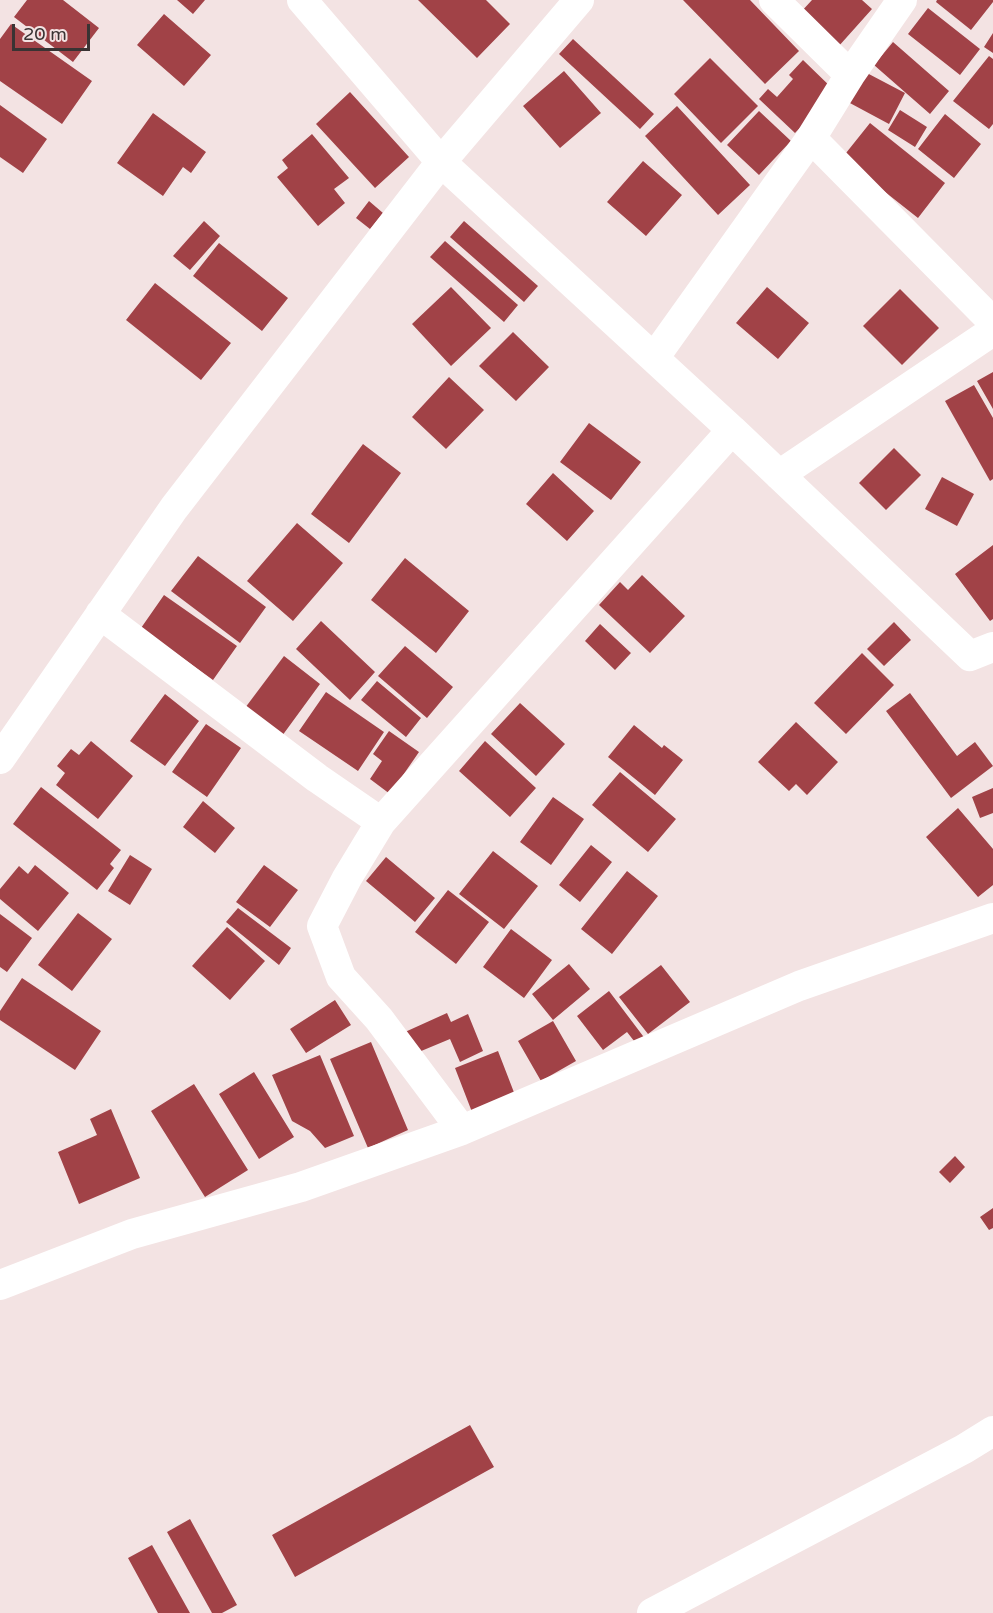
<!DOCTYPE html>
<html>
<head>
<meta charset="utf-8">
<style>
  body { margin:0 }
  #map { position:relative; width:993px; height:1613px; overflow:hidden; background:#f3e3e3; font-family:"Varela Round",sans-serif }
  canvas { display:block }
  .scale { position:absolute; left:12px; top:24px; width:78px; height:27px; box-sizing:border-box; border:3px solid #393333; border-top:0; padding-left:8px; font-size:18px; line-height:21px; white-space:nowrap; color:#393333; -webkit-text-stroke:4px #f3e3e3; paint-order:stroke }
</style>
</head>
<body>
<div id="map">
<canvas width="993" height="1613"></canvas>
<div class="scale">20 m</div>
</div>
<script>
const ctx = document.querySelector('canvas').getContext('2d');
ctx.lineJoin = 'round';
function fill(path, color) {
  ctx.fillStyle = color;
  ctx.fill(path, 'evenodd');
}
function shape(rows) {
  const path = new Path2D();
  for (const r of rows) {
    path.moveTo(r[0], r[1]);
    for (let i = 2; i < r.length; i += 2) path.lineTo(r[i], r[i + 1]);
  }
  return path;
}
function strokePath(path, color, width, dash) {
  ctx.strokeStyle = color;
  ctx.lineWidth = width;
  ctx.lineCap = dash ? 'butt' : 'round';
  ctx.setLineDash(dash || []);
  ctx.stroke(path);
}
const building = shape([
  [27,0,63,0,99,28,73,62,14,17],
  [177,0,205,0,193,14],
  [418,0,486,0,510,24,477,58],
  [683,0,750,0,799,51,765,84],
  [812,0,862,0,872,9,838,47,800,13],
  [937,0,993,0,993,2,971,30,936,2],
  [928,8,980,49,960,75,908,34],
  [164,14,211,55,184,86,137,45],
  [11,24,92,81,62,124,0,81,0,39],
  [993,33,993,53,984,47],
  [573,39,654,114,640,129,559,54],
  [893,42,949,91,930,114,874,65],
  [989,56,993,59,993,124,989,129,953,101],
  [710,58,758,106,721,143,674,94],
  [803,60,835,91,795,133,759,99,768,89,777,97,793,79,789,75],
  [564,71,601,113,560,148,523,106],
  [865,72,905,93,889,124,848,102],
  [350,92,409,157,375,188,316,124],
  [0,105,47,139,23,173,0,157],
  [677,106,750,185,718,215,645,136],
  [900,110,927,127,915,147,888,130],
  [759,111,791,141,759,175,727,145],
  [153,113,206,152,191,173,183,167,163,196,117,163],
  [945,114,981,144,954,178,918,149],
  [870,123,945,183,918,218,842,158],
  [312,134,349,178,334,189,345,203,318,226,277,177,288,168,282,160],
  [643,161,682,195,646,236,607,202],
  [369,201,383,213,370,229,356,218],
  [204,221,220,236,190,270,173,256],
  [464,221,538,286,524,302,450,237],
  [445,241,518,305,504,322,430,257],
  [219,243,288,298,262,331,193,276],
  [155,283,231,343,201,380,126,320],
  [451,287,491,328,451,366,412,324],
  [767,287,809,323,778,359,736,323],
  [900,289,939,328,902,365,863,326],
  [513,332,549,367,516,401,479,366],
  [993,372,993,409,977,381],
  [449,377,484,410,446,449,412,417],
  [974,385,993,418,993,479,990,481,945,401],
  [589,423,641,462,611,500,560,462],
  [363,444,401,473,349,543,311,514],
  [894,448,921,475,886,510,859,483],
  [553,473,594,511,567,541,526,504],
  [942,477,974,494,957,526,925,509],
  [297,523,343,563,293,621,247,581],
  [993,545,993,619,990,621,955,574],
  [198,556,266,607,240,643,171,591],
  [405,558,469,611,436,653,371,600],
  [642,575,685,616,650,653,599,605,620,582,628,590],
  [164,595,237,646,213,680,141,628],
  [321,621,375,672,350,700,296,649],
  [894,622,911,640,884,666,867,649],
  [600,624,631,653,615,670,585,641],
  [405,646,453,687,427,718,378,676],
  [862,653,894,685,846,734,814,703],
  [284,656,320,684,282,736,245,708],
  [377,681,421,718,406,737,361,700],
  [326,692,384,732,358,771,299,731],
  [910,693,957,756,975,742,993,766,951,798,886,711],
  [165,694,199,721,165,766,130,741],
  [520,703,565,744,536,776,491,734],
  [796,722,838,762,807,795,796,784,789,791,758,762],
  [206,724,241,748,207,797,172,772],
  [634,725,662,748,664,745,683,760,655,795,608,757],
  [389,731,419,752,390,794,370,779,382,761,373,754],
  [91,741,133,776,98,819,56,785,65,773,57,766,71,749,79,755],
  [485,741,536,788,510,817,459,771],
  [620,772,676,819,648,852,592,805],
  [41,787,121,850,110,864,114,868,97,890,13,824],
  [993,788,993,813,980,818,972,797],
  [553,797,584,819,551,865,520,842],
  [203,801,235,828,215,853,183,827],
  [958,808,993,849,993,885,978,897,926,837],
  [591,845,612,862,580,902,559,885],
  [493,851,538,886,504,929,459,894],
  [130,855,152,869,130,905,108,891],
  [386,857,435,898,415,922,366,881],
  [35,865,69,893,38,931,0,899,0,889,19,866,28,874],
  [264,865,298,890,270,927,236,902],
  [627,871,658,896,612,954,581,929],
  [448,890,489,922,456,964,415,932],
  [238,908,291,948,279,965,226,922],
  [78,913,112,939,72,991,38,965],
  [0,914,32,938,7,972,0,967],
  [227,927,265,961,230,1000,192,966],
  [511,929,552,960,524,998,483,967],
  [569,964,590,989,553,1020,532,994],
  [661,965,690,1002,648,1034,619,997],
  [22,978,101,1031,75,1070,0,1020,0,1011],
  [609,991,646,1040,638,1046,627,1032,603,1050,577,1016],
  [335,1000,351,1025,306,1053,290,1029],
  [447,1013,451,1022,468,1014,483,1051,460,1062,450,1039,414,1054,405,1032],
  [553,1021,576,1061,541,1081,518,1041],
  [371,1042,408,1130,368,1148,330,1059],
  [498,1051,515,1095,472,1112,455,1068],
  [320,1055,354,1136,325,1148,310,1131,292,1121,272,1075],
  [254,1072,294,1137,259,1159,219,1094],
  [194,1084,248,1170,205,1197,151,1111],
  [111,1109,140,1178,79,1204,58,1152,97,1135,90,1119],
  [955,1156,965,1167,950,1183,939,1172],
  [993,1208,993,1228,989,1230,980,1217],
  [470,1425,494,1467,295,1577,272,1535],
  [190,1519,237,1605,222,1613,212,1613,167,1532],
  [152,1545,190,1613,158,1613,128,1558]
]);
const minor = shape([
  [302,0,441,162,732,430],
  [774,0,850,75,811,138,993,322],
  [850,75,902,0],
  [654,358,811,138],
  [779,475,993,331],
  [100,614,317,778,381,822,732,430,970,656,993,647],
  [0,759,174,508,441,162,579,0],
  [381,822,347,878,322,926,341,977,379,1019,462,1130],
  [0,1285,132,1234,301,1187,462,1130,799,986,993,918],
  [652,1613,964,1449,993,1431]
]);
fill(building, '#a14247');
strokePath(minor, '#fff', 30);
</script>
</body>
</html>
